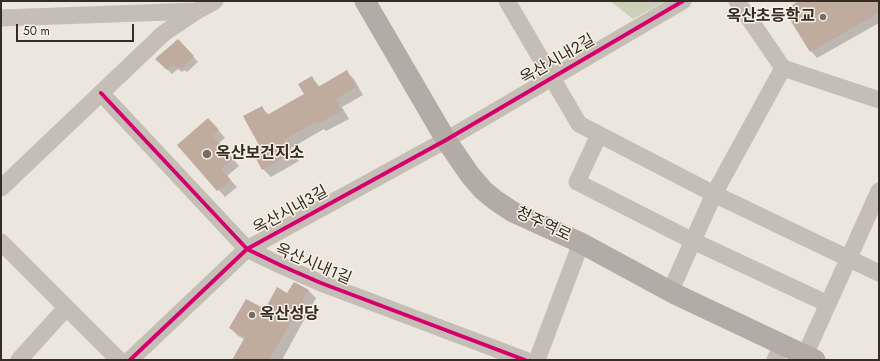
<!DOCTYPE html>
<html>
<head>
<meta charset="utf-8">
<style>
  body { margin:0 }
  #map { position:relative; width:880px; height:361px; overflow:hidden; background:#ebe6de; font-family:Jost,sans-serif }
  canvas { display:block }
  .frame { position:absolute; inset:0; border:2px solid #352c26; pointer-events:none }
  .scale { position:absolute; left:16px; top:24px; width:118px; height:18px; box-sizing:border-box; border:2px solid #352c26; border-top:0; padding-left:5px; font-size:12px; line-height:14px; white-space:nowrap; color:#352c26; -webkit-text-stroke:3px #f9f1e5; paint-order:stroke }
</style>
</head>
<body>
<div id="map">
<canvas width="880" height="361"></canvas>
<div class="frame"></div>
<div class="scale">50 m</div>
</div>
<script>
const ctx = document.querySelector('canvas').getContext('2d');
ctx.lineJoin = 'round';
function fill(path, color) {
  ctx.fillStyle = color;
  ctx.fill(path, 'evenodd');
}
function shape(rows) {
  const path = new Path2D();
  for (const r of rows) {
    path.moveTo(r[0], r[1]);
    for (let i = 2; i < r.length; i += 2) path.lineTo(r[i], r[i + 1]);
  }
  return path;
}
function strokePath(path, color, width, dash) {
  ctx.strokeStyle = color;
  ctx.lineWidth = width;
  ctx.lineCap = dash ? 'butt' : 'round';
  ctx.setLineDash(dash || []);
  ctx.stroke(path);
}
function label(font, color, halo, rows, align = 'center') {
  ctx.font = font + ' Jost,"Noto Sans KR",sans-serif';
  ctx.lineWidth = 3;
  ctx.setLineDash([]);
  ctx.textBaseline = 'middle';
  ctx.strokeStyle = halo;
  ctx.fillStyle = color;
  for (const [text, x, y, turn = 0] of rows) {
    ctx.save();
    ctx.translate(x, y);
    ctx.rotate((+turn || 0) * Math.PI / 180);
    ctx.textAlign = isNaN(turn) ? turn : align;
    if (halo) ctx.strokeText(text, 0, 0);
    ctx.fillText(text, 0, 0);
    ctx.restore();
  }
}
const green = shape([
  [610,1,666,1,633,19]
]);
const shadow = shape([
  [801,1,879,1,879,23,817,58,811,51],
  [183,45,198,62,187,72,184,70,182,72,178,69,172,74,156,59],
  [347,72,354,79,363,95,342,107,349,119,326,131,324,129,291,148,299,161,271,177,263,169,261,145,262,108,269,115,305,95,311,77,320,87],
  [215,126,225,138,219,143,239,166,227,176,237,187,225,197,179,146],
  [308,290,316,298,282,360,234,360,244,339,238,336,230,328,265,311,287,295]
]);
const building = shape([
  [799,1,879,1,879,13,810,52,784,10],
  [178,39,194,56,182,68,179,66,177,68,173,65,167,70,155,59],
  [347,70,356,87,336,99,342,111,317,124,316,122,284,140,292,153,262,170,251,149,259,145,243,116,262,106,267,115,304,94,298,84,312,76,318,87],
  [208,118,219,130,213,136,233,159,221,169,231,180,217,191,177,145],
  [294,282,309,290,269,360,232,360,245,337,229,328,246,299,265,309,277,287,287,293]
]);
const minor = shape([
  [507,1,579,124,714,194,879,273],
  [737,1,783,68,879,100],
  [1,18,197,11,215,1],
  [101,93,247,249,282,266,321,283,525,360],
  [599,135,577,182,693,241,828,304],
  [1,188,164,33,197,11],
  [1,242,119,360],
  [670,292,714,194,783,68],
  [805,355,879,191],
  [19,360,66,308],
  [130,360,247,249,446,140,683,1],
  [537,360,581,243],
  [775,360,782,344]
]);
const major = shape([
  [365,1,446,140,470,175,483,190,495,200,513,212,581,243,675,294,815,360]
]);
const cycleway = shape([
  [101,93,247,249,282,266,321,283,525,360],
  [130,360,247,249,446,140,683,1]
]);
const markers = [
  [823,17,4,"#756d66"],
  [207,154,5,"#756d66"],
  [252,315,4,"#756d66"]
];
const poiNames = [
  ["옥산초등학교",815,17,"right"],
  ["옥산보건지소",216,154],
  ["옥산성당",260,315]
];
const streetNames = [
  ["옥산시내2길",558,60,-30],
  ["옥산시내3길",291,211,-29],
  ["청주역로",543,225,25],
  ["옥산시내1길",313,265,23]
];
fill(green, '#cbd1b8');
fill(shadow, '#0003');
fill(building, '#c0ab9f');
strokePath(minor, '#c4beb7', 17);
strokePath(major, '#b3aca6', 21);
strokePath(cycleway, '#d6006c', 4);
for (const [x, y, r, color] of markers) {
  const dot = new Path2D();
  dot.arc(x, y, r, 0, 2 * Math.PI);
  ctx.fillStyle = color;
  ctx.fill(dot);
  strokePath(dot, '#f9f1e5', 1.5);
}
label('bold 16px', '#352c26', '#f9f1e5', poiNames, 'left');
label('16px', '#352c26', '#f9f1e5', streetNames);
</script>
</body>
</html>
